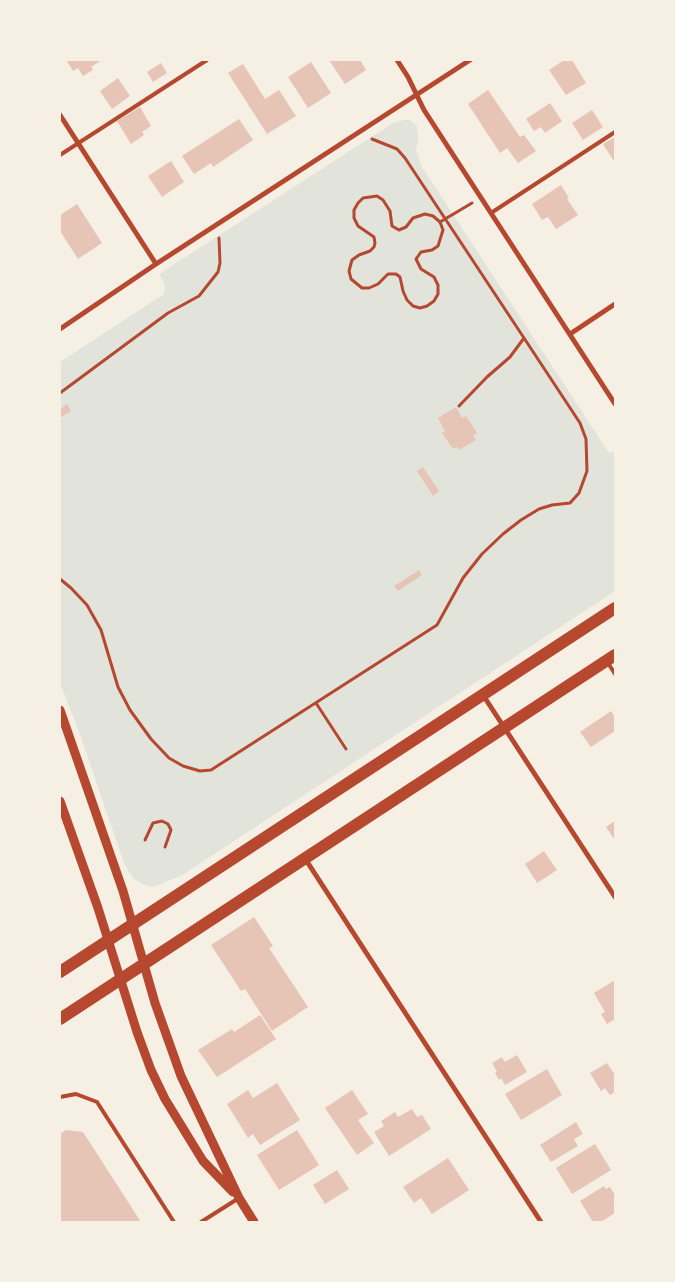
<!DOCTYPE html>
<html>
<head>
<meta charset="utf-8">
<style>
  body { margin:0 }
  #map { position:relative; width:675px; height:1282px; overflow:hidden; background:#f6efe4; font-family:Commissioner,sans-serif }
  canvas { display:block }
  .frame { position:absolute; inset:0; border:61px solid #f6efe4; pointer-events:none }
</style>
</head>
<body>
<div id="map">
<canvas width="675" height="1282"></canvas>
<div class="frame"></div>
</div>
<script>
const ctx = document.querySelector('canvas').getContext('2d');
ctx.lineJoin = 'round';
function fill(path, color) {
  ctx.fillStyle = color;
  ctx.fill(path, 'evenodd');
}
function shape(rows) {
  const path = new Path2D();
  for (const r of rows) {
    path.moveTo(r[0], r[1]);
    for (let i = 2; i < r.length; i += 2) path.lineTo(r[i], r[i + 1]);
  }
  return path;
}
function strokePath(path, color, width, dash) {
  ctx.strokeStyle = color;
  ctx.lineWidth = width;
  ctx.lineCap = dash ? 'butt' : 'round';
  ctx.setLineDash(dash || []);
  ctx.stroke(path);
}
const green = shape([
  [408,119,417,126,418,140,416,151,422,167,609,453,615,452,615,591,184,874,154,887,142,884,133,878,124,863,77,726,60,684,60,362,164,294,165,285,159,274,393,123]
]);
const building = shape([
  [66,60,102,60,91,67,93,70,83,76,78,68,73,71],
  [329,60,360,60,366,70,345,84],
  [564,60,572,60,586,83,566,95,549,70],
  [311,62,331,93,308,108,288,77],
  [161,63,167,73,153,82,147,72],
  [243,64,265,99,279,90,296,116,267,134,228,73],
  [118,78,130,96,112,109,100,91],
  [488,90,520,137,524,135,536,151,518,163,507,148,500,153,468,104],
  [550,103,562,121,545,133,541,127,534,131,526,119],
  [140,107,151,126,142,132,144,135,131,144,117,121],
  [592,110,603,127,583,140,572,123],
  [239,119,253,140,213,167,211,163,194,174,182,156],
  [615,137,615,163,603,144],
  [171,161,184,182,162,197,148,176],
  [561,185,569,198,567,199,578,215,556,229,548,217,542,220,532,204],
  [77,204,102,243,78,259,60,231,60,215],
  [67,404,71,411,60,418,60,409],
  [456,407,462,418,466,416,477,433,473,436,476,440,459,450,457,447,453,449,442,433,445,431,438,418],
  [423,467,439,491,433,496,417,471],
  [419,570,422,575,398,591,394,586],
  [611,711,615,717,615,731,591,747,580,732],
  [615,821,615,840,606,827],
  [544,851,557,870,537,883,525,864],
  [254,917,273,946,269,948,308,1007,272,1031,245,989,241,991,211,945],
  [615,980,615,1019,607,1024,601,1014,605,1012,594,993],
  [260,1015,276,1039,217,1077,198,1050,232,1029,234,1032],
  [517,1055,527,1072,505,1085,501,1078,499,1080,495,1073,497,1072,492,1063,502,1057,505,1062],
  [607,1063,615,1075,614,1081,615,1092,610,1095,605,1088,601,1091,590,1073],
  [547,1069,562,1095,521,1120,505,1094],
  [277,1083,300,1120,260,1145,253,1134,248,1138,227,1104,248,1090,253,1098],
  [352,1090,368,1114,358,1120,374,1143,357,1155,325,1108],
  [412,1109,417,1117,422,1115,431,1129,389,1156,374,1132,384,1126,381,1121,395,1112,398,1117],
  [576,1122,583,1134,574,1139,578,1146,551,1162,540,1145],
  [66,1130,83,1132,141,1222,60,1222,60,1134],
  [297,1130,319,1165,279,1190,257,1155],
  [595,1144,611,1170,572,1194,556,1168],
  [448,1158,469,1190,432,1214,421,1198,414,1203,403,1187],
  [337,1170,349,1189,325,1204,313,1185],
  [604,1186,606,1189,610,1187,615,1195,615,1213,601,1222,593,1222,580,1201]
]);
const path = shape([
  [372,139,397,149,405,158,524,338],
  [440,222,443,230,438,246,432,250,421,252,416,259,421,269,434,277,438,285,438,294,434,301,427,306,420,308,413,306,407,300,403,291,400,277,396,274,388,274,378,284,369,288,362,288,351,279,349,271,352,260,359,255,370,251,374,247,375,243,374,237,358,226,354,218,354,210,358,203,363,198,377,196,383,200,390,211,392,226,399,230,406,227,413,218,425,214,433,216,440,222,472,203],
  [60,393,168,313,199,296,218,272,220,263,219,238],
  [60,579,71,588,87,605,101,630,118,687,130,710,151,739,169,758,183,766,200,771,211,770,437,625,463,578,482,554,503,534,521,520,539,509,552,505,570,503,579,493,587,471,586,439,580,423,524,338,510,357,487,377,459,406],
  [316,703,346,749],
  [145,840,153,823,162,821,168,824,171,830,165,847]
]);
const service = shape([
  [60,155,207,60],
  [491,213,615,132],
  [608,663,615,674],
  [60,1097,76,1094,97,1102,174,1222],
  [201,1222,239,1198]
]);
const minor = shape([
  [397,60,408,77,424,110,615,404],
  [60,115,156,264],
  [60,329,156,264,470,60],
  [570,334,615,304],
  [483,695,615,897],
  [306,860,541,1222]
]);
const tertiary = shape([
  [60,710,123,891,155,1003,181,1076,239,1198,254,1222],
  [60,801,98,908,137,1032,151,1070,165,1099,203,1161,233,1192]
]);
const primary = shape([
  [60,972,615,608],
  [60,1019,615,655]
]);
fill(green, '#e2e4dc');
fill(building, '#e6c5b7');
strokePath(path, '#b5482f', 3);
strokePath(service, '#b5482f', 4);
strokePath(minor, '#b5482f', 5);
strokePath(tertiary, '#b5482f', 9);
strokePath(primary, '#b5482f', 12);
</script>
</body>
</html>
